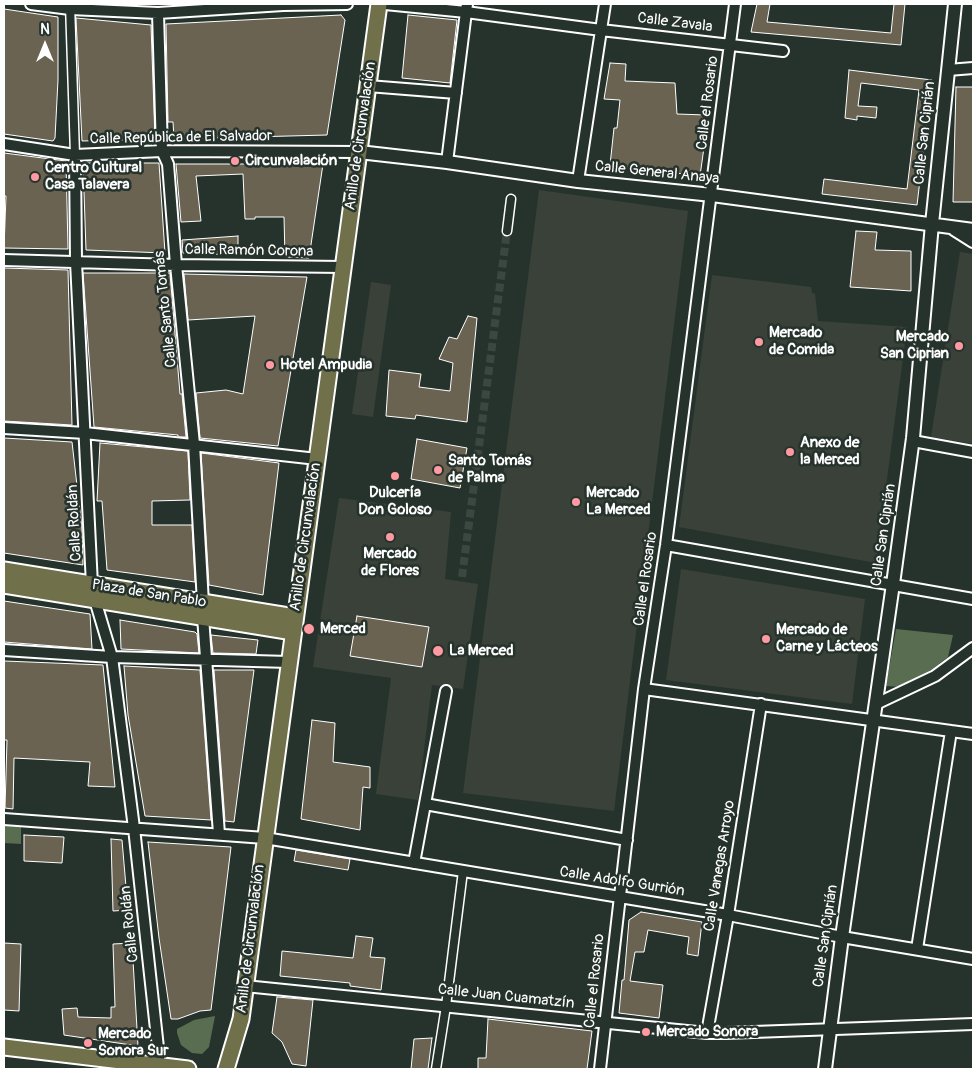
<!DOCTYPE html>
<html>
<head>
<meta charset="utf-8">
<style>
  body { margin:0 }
  #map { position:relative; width:977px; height:1073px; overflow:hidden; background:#26332d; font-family:Pangolin,sans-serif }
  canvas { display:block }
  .frame { position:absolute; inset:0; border:5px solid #fff; pointer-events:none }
  .north { position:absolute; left:20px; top:20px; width:50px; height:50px; -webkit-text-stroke:4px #26332d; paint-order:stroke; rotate:0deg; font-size:14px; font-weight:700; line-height:20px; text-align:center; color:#fff }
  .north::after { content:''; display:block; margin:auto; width:18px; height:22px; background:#fff; clip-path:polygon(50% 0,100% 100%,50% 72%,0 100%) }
</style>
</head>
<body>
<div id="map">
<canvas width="977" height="1073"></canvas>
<div class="frame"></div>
<div class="north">N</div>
</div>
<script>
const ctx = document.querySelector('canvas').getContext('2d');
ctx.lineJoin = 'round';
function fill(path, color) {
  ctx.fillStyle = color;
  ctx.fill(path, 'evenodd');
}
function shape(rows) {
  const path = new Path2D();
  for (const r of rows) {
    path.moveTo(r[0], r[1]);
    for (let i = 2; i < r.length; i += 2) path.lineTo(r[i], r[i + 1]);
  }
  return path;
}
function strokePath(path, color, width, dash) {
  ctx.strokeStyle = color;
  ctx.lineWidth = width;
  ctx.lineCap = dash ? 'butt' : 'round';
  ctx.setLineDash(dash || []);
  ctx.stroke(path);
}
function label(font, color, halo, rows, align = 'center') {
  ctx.font = font + ' Pangolin,sans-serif';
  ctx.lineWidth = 5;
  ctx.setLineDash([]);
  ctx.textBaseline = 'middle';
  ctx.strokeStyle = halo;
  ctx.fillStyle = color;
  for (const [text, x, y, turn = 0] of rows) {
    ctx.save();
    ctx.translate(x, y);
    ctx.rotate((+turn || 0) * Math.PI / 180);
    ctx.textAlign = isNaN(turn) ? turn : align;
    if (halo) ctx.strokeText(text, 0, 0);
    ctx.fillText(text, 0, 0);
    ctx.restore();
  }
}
const built = shape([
  [539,190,688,211,614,811,463,793],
  [960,252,973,254,973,444,931,437],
  [712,275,811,287,812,293,815,294,818,321,907,327,876,563,679,527],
  [371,282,391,285,373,417,352,414],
  [339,498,451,512,445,579,478,584,463,689,432,685,418,800,376,794,391,678,313,667],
  [681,569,865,599,852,704,666,680]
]);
const green = shape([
  [896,629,953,635,948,657,931,670,901,687,886,686],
  [4,823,21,823,21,844,4,843],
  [215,1016,209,1047,202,1054,192,1053,181,1045,177,1033,177,1029,194,1020]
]);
const building = shape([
  [757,4,770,4,767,22,891,33,894,4,905,4,901,45,751,32,757,4],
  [4,9,58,17,58,80,55,138,53,141,4,134,4,9],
  [341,15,345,20,327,135,174,139,173,122,168,122,166,24,341,15],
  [408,15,457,20,450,83,402,78,408,15],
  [76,18,151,25,155,139,82,141,76,18],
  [610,63,626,64,625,81,675,83,677,114,706,115,705,140,700,176,610,165,614,128,617,128,620,100,604,99,610,63],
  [849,70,932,80,917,205,822,194,824,179,907,189,919,90,861,83,858,106,877,107,876,118,857,116,857,120,845,118,849,70],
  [956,87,973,87,973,202,953,202,956,87],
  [4,153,66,161,68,249,4,248,6,196,4,196,4,153],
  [83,163,159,163,165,253,86,250,83,163],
  [176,164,323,164,309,258,285,257,284,217,255,217,255,219,245,219,243,174,196,176,201,221,181,222,176,164],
  [856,231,877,232,875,250,911,251,911,291,850,287,856,231],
  [238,236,238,255,183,253,182,240,238,236],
  [4,268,68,270,72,425,4,421,4,268],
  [83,273,170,273,180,394,182,394,186,437,178,437,178,435,94,427,83,273],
  [184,274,307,277,278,446,200,438,196,393,226,390,243,394,255,316,188,320,184,274],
  [468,316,477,318,467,422,416,415,415,419,386,416,389,370,421,374,419,387,450,391,453,363,439,359,449,337,457,339,468,316],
  [4,438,72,442,82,529,83,565,4,553,4,438],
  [417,439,467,448,460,488,411,479,417,439],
  [100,443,188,451,190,500,152,501,152,525,192,525,195,582,107,570,102,501,97,501,100,443],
  [201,453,279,463,263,595,209,585,201,453],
  [4,601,90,614,92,649,4,642,4,601],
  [357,616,429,627,422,667,350,656,357,616],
  [120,620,195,632,197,634,199,653,121,649,120,620],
  [211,635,258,640,256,654,213,653,211,635],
  [4,661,103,665,115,787,88,786,90,762,14,758,13,809,5,808,7,740,4,740,4,661],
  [124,666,200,670,211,820,145,816,128,715,124,666],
  [214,670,254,670,234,822,225,821,214,670],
  [312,720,335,723,333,762,370,767,370,788,363,787,360,830,301,819,312,720],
  [24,835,64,837,62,863,24,861,24,835],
  [111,839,122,840,128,910,113,911,111,839],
  [148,842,231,847,211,1010,200,1011,178,1019,171,1019,159,938,148,842],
  [296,850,350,859,348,870,294,861,296,850],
  [641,912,702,922,698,956,687,954,689,937,648,930,644,952,635,952,630,981,663,985,659,1018,619,1013,622,980,624,980,629,920,641,912],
  [356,936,373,938,370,957,385,958,381,990,350,986,350,983,280,976,282,951,353,958,356,936],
  [4,943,21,944,19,1011,4,1010,4,943],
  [132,943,138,1046,64,1035,62,1009,77,1008,78,1017,111,1018,111,1007,115,1007,113,944,132,943],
  [277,997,313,1000,306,1066,292,1064,282,1042,272,1033,277,997],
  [488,1019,592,1031,587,1069,478,1069,478,1058,486,1058,488,1019],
  [432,1038,428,1069,411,1069,414,1039,432,1038]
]);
const pedestrianTunnel = shape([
  [462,577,507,231]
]);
const pedestrian = shape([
  [70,4,75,155],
  [507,231,511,199],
  [436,1069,446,1006,463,871]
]);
const minor = shape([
  [31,4,70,9,158,13,283,5,347,4],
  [385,4,466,12,601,30,783,51],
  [158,13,162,151,168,164,176,265,194,444,203,603],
  [948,70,973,68],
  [368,86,456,93],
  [4,144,75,155,162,151,359,152],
  [75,155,76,262,92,585,95,600,112,657,134,828,160,1066],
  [447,162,467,4],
  [578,181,605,4],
  [4,260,176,265,343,267],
  [4,428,85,433,317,459],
  [913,441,973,452],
  [666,545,973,599],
  [203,617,219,834],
  [4,650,112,657,289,662],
  [644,689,973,734],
  [876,704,935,676,973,648],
  [425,804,627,840],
  [4,819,265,838,728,915,842,937,973,959],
  [414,863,446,691],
  [917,949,951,731],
  [245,986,707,1033,726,1033,973,1024],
  [707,1033,728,915,761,704],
  [600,1069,644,689,666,545,735,4]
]);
const tertiary = shape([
  [359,152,447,162,578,181,712,195,973,230],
  [954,229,973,241],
  [825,1069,842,937,893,584,913,438,932,224,955,4]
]);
const primary = shape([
  [4,570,295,617],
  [4,585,293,632],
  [4,1047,188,1069],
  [226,1069,241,1019,379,4]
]);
const markers = [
  [235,161,5,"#ff9aa2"],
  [35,177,5,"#ff9aa2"],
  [759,342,5,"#ff9aa2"],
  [959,346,5,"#ff9aa2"],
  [270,365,5,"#ff9aa2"],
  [790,452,5,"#ff9aa2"],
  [438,470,5,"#ff9aa2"],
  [395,476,5,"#ff9aa2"],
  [576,502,5,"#ff9aa2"],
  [390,537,5,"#ff9aa2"],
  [309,629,6,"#ff9aa2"],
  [766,639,5,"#ff9aa2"],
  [438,651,6,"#ff9aa2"],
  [646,1032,5,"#ff9aa2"],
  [88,1043,5,"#ff9aa2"]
];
const streetNames = [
  ["Calle Zavala",675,23,7],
  ["Calle el Rosario",708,103,-83],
  ["Calle San Ciprián",925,133,-84],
  ["Anillo de Circunvalación",361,136,-82],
  ["Calle República de El Salvador",181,138,-1],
  ["Calle General Anaya",657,173,6],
  ["Calle Ramón Corona",249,251,1],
  ["Calle Santo Tomás",166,309,-96],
  ["Calle Roldán",75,523,-93],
  ["Calle San Ciprián",884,535,-82],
  ["Anillo de Circunvalación",306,537,-82],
  ["Calle el Rosario",646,579,-82],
  ["Plaza de San Pablo",149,594,9],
  ["Calle Vanegas Arroyo",720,866,-81],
  ["Calle Adolfo Gurrión",622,882,9],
  ["Calle Roldán",130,924,-96],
  ["Calle San Ciprián",826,936,-82],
  ["Anillo de Circunvalación",251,939,-83],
  ["Calle el Rosario",595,981,-84],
  ["Calle Juan Cuamatzín",506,997,6]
];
const poiNames = [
  ["Circunvalación",245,161],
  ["Centro Cultural",45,168],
  ["Casa Talavera",45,185],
  ["Mercado",769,333],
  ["de Comida",769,350],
  ["Mercado",949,337,"right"],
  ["San Ciprian",949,354,"right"],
  ["Hotel Ampudia",280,365],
  ["Anexo de",800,443],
  ["la Merced",800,460],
  ["Santo Tomás",448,461],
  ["de Palma",448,478],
  ["Dulcería",395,493,"center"],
  ["Don Goloso",395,510,"center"],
  ["Mercado",586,493],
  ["La Merced",586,510],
  ["Mercado",390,554,"center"],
  ["de Flores",390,571,"center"],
  ["Merced",320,629],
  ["Mercado de",776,630],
  ["Carne y Lácteos",776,647],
  ["La Merced",449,651],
  ["Mercado Sonora",656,1032],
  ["Mercado",98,1034],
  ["Sonora Sur",98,1051]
];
fill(built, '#3a4138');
fill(green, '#596d51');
fill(building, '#6a6352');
strokePath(building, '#fff', 1);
strokePath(pedestrianTunnel, '#3c4742', 8, [8, 4]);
strokePath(pedestrian, '#fff', 11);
strokePath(minor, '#fff', 14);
strokePath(tertiary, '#fff', 16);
strokePath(primary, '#fff', 19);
strokePath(pedestrian, '#26332d', 8);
strokePath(minor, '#26332d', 10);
strokePath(tertiary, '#26332d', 12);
strokePath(primary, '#70704a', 15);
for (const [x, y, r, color] of markers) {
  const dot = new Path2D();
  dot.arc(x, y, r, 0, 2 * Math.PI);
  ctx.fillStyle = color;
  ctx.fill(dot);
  strokePath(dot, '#26332d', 2);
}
label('15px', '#fff', '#26332d', streetNames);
label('bold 15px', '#fff', '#26332d', poiNames, 'left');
</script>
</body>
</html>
